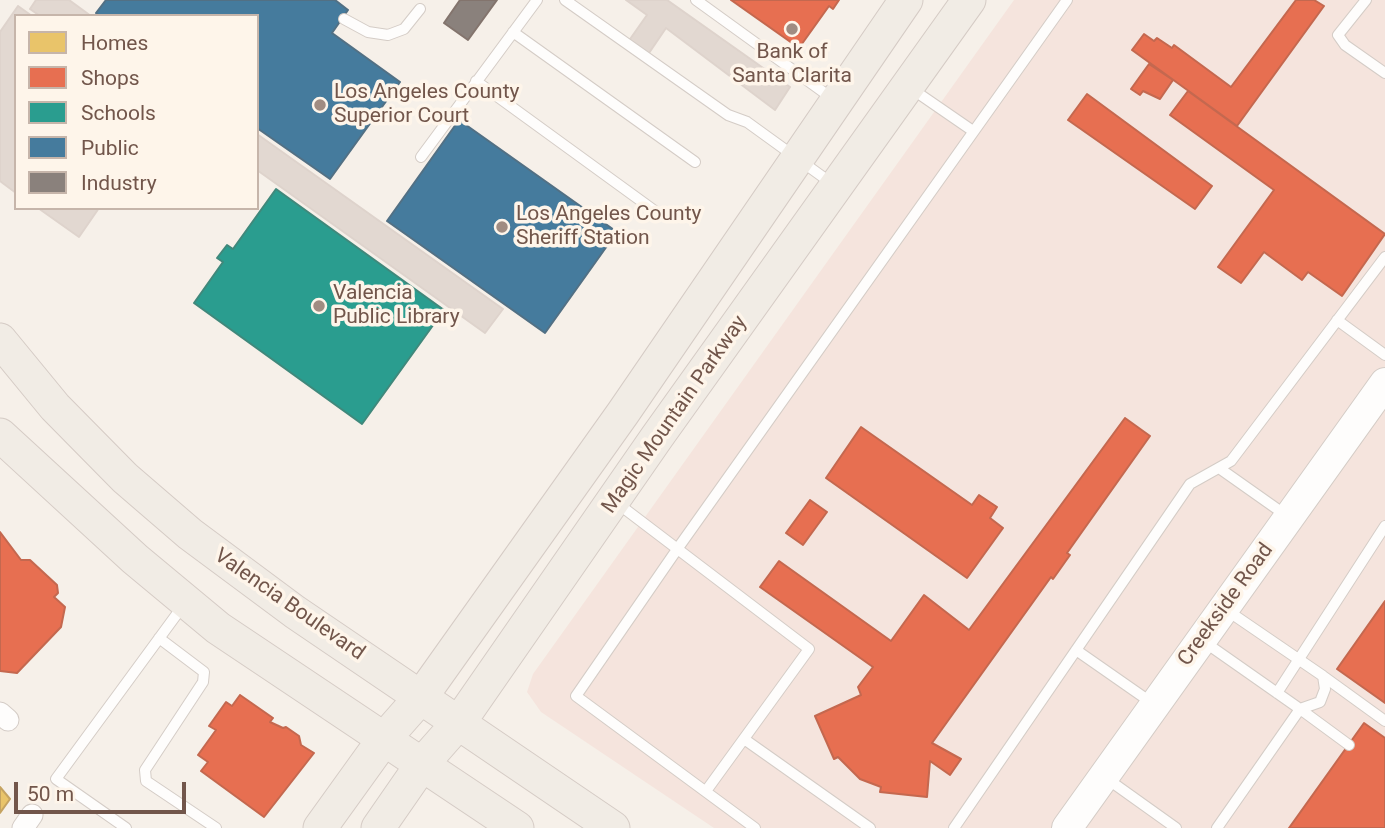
<!DOCTYPE html>
<html>
<head>
<meta charset="utf-8">
<style>
  body { margin:0 }
  #map { position:relative; width:1385px; height:828px; overflow:hidden; background:#f6f0e9; font-family:Roboto,sans-serif }
  canvas { display:block }
  .legend { position:absolute; left:14px; top:14px; width:245px; height:196px; box-sizing:border-box; background:#fef5ea; border:2px solid #c6b5aa; margin:0; padding:9px 12px; list-style:none; font-size:21px; color:#72564b }
  .legend li { display:flex; align-items:center; gap:14px; height:35px }
  .legend b { width:35px; border:2px solid #c6b5aa }
  .scale { position:absolute; left:14px; top:782px; width:172px; height:32px; box-sizing:border-box; border:4px solid #72564b; border-top:0; padding-left:9px; font-size:21px; line-height:24px; white-space:nowrap; color:#72564b; -webkit-text-stroke:5px #fef5ea; paint-order:stroke }
</style>
</head>
<body>
<div id="map">
<canvas width="1385" height="828"></canvas>
<ul class="legend">
<li><b style="height:19px;background:#e9c46a"></b>Homes</li>
<li><b style="height:19px;background:#e76f51"></b>Shops</li>
<li><b style="height:19px;background:#2a9d8f"></b>Schools</li>
<li><b style="height:19px;background:#457b9d"></b>Public</li>
<li><b style="height:19px;background:#8a817c"></b>Industry</li>
</ul>
<div class="scale">50 m</div>
</div>
<script>
const ctx = document.querySelector('canvas').getContext('2d');
ctx.lineJoin = 'round';
function fill(path, color) {
  ctx.fillStyle = color;
  ctx.fill(path, 'evenodd');
}
function shape(rows) {
  const path = new Path2D();
  for (const r of rows) {
    path.moveTo(r[0], r[1]);
    for (let i = 2; i < r.length; i += 2) path.lineTo(r[i], r[i + 1]);
  }
  return path;
}
function strokePath(path, color, width, dash) {
  ctx.strokeStyle = color;
  ctx.lineWidth = width;
  ctx.lineCap = dash ? 'butt' : 'round';
  ctx.setLineDash(dash || []);
  ctx.stroke(path);
}
function label(font, color, halo, rows, align = 'center') {
  ctx.font = font + ' Roboto,sans-serif';
  ctx.lineWidth = 7;
  ctx.setLineDash([]);
  ctx.textBaseline = 'middle';
  ctx.strokeStyle = halo;
  ctx.fillStyle = color;
  for (const [text, x, y, turn = 0] of rows) {
    ctx.save();
    ctx.translate(x, y);
    ctx.rotate((+turn || 0) * Math.PI / 180);
    ctx.textAlign = isNaN(turn) ? turn : align;
    if (halo) ctx.strokeText(text, 0, 0);
    ctx.fillText(text, 0, 0);
    ctx.restore();
  }
}
const commercial = shape([
  [1014,0,1385,0,1385,828,714,828,541,712,527,692,533,674]
]);
const homes = shape([
  [0,787,10,799,0,813,0,787]
]);
const shops = shape([
  [731,0,839,0,833,9,829,6,799,48,731,0],
  [1296,0,1314,0,1324,6,1237,126,1132,50,1144,34,1154,41,1157,38,1172,48,1174,45,1231,87,1296,0],
  [1149,64,1173,80,1160,99,1143,91,1140,95,1131,89,1149,64],
  [1188,91,1385,234,1342,296,1308,272,1302,280,1264,252,1241,283,1218,267,1274,190,1170,115,1188,91],
  [1087,94,1212,186,1195,209,1068,120,1087,94],
  [1125,418,1150,436,1067,553,1070,555,1053,579,1051,577,932,743,961,759,950,775,930,761,927,797,880,792,881,787,860,779,838,757,834,759,815,716,861,695,858,687,873,667,760,587,779,561,891,641,924,595,969,630,1125,418],
  [861,427,972,505,979,495,997,507,990,518,1003,528,967,578,826,478,861,427],
  [810,500,827,512,803,545,786,533,810,500],
  [0,532,21,560,30,560,57,585,58,593,54,597,65,607,61,627,17,673,0,671,0,532],
  [1385,601,1385,703,1337,669,1385,601],
  [240,695,273,718,270,722,283,728,286,727,299,736,301,745,314,753,264,817,201,771,208,762,198,755,216,730,209,726,226,702,232,706,240,695],
  [1364,723,1385,738,1385,828,1289,828,1364,723]
]);
const schools = shape([
  [276,189,444,310,362,424,194,303,223,262,217,258,227,245,233,249,276,189]
]);
const public = shape([
  [106,0,335,0,348,10,332,33,400,82,330,179,257,128,257,16,100,16,96,13,106,0],
  [459,120,617,232,545,333,387,221,459,120]
]);
const industry = shape([
  [460,0,497,0,468,40,444,23,460,0]
]);
const building = shape([
  [36,0,69,0,91,16,40,16,30,9,36,0],
  [626,0,667,0,790,87,775,110,666,28,647,56,628,42,647,15,626,0],
  [18,6,32,16,16,16,16,193,0,181,0,32,18,6],
  [257,134,503,309,485,333,257,170,257,134],
  [38,208,99,208,79,237,38,208]
]);
const lane = shape([
  [565,0,728,115,747,122,834,185],
  [696,0,833,99],
  [1366,0,1338,35,1345,45,1385,73],
  [344,19,368,32,388,35,404,29,420,9],
  [513,32,695,162],
  [476,81,659,214],
  [912,89,973,131],
  [421,157,537,0],
  [1337,320,1385,355],
  [1219,468,1287,516],
  [617,503,809,649,706,791],
  [159,638,204,672,203,682,145,770,146,781,216,828],
  [1203,641,1300,709,1320,702,1325,689,1323,676,1225,609],
  [1076,650,1152,703],
  [1323,676,1385,721],
  [1277,693,1385,526],
  [744,739,870,828],
  [1106,778,1176,828],
  [126,828,56,779,185,603],
  [755,828,576,696,678,548,1067,0],
  [954,828,1190,484,1231,461,1385,257],
  [1217,828,1300,709,1349,745]
]);
const street = shape([
  [0,713,8,720],
  [23,828,32,815]
]);
const secondary = shape([
  [1067,828,1385,383]
]);
const primary = shape([
  [0,340,55,407,125,478,190,534,295,612,613,828],
  [0,435,135,559,218,628,517,828],
  [320,828,384,739,421,697,623,413,906,0],
  [378,828,423,763,460,721,657,437,969,0]
]);
const markers = [
  [792,29,7,"#a08c82"],
  [320,105,7,"#a08c82"],
  [502,227,7,"#a08c82"],
  [319,306,7,"#a08c82"]
];
const poiNames = [
  ["Bank of",792,53,"center"],
  ["Santa Clarita",792,77,"center"],
  ["Los Angeles County",334,93],
  ["Superior Court",334,117],
  ["Los Angeles County",516,215],
  ["Sheriff Station",516,239],
  ["Valencia",333,294],
  ["Public Library",333,318]
];
const streetNames = [
  ["Magic Mountain Parkway",675,415,-55],
  ["Valencia Boulevard",289,605,35],
  ["Creekside Road",1226,605,-54]
];
fill(commercial, '#f5e4dd');
fill(homes, '#e9c46a');
strokePath(homes, '#c5a361', 2);
fill(shops, '#e76f51');
strokePath(shops, '#c4684f', 2);
fill(schools, '#2a9d8f');
strokePath(schools, '#40887b', 2);
fill(public, '#457b9d');
strokePath(public, '#527084', 2);
fill(industry, '#8a817c');
strokePath(industry, '#83746d', 2);
fill(building, '#e2d8d1');
strokePath(building, '#ded3cc', 2);
strokePath(lane, '#d4ccc6', 12);
strokePath(street, '#d4ccc6', 23);
strokePath(secondary, '#d4ccc6', 32);
strokePath(primary, '#d5cbc5', 35);
strokePath(lane, '#fefdfc', 10);
strokePath(street, '#fefdfc', 21);
strokePath(secondary, '#fefdfc', 30);
strokePath(primary, '#f1ece5', 33);
for (const [x, y, r, color] of markers) {
  const dot = new Path2D();
  dot.arc(x, y, r, 0, 2 * Math.PI);
  ctx.fillStyle = color;
  ctx.fill(dot);
  strokePath(dot, '#fef5ea', 2.5);
}
label('21px', '#72564b', '#fef5ea', poiNames, 'left');
label('21px', '#72564b', '#fef5ea', streetNames);
</script>
</body>
</html>
